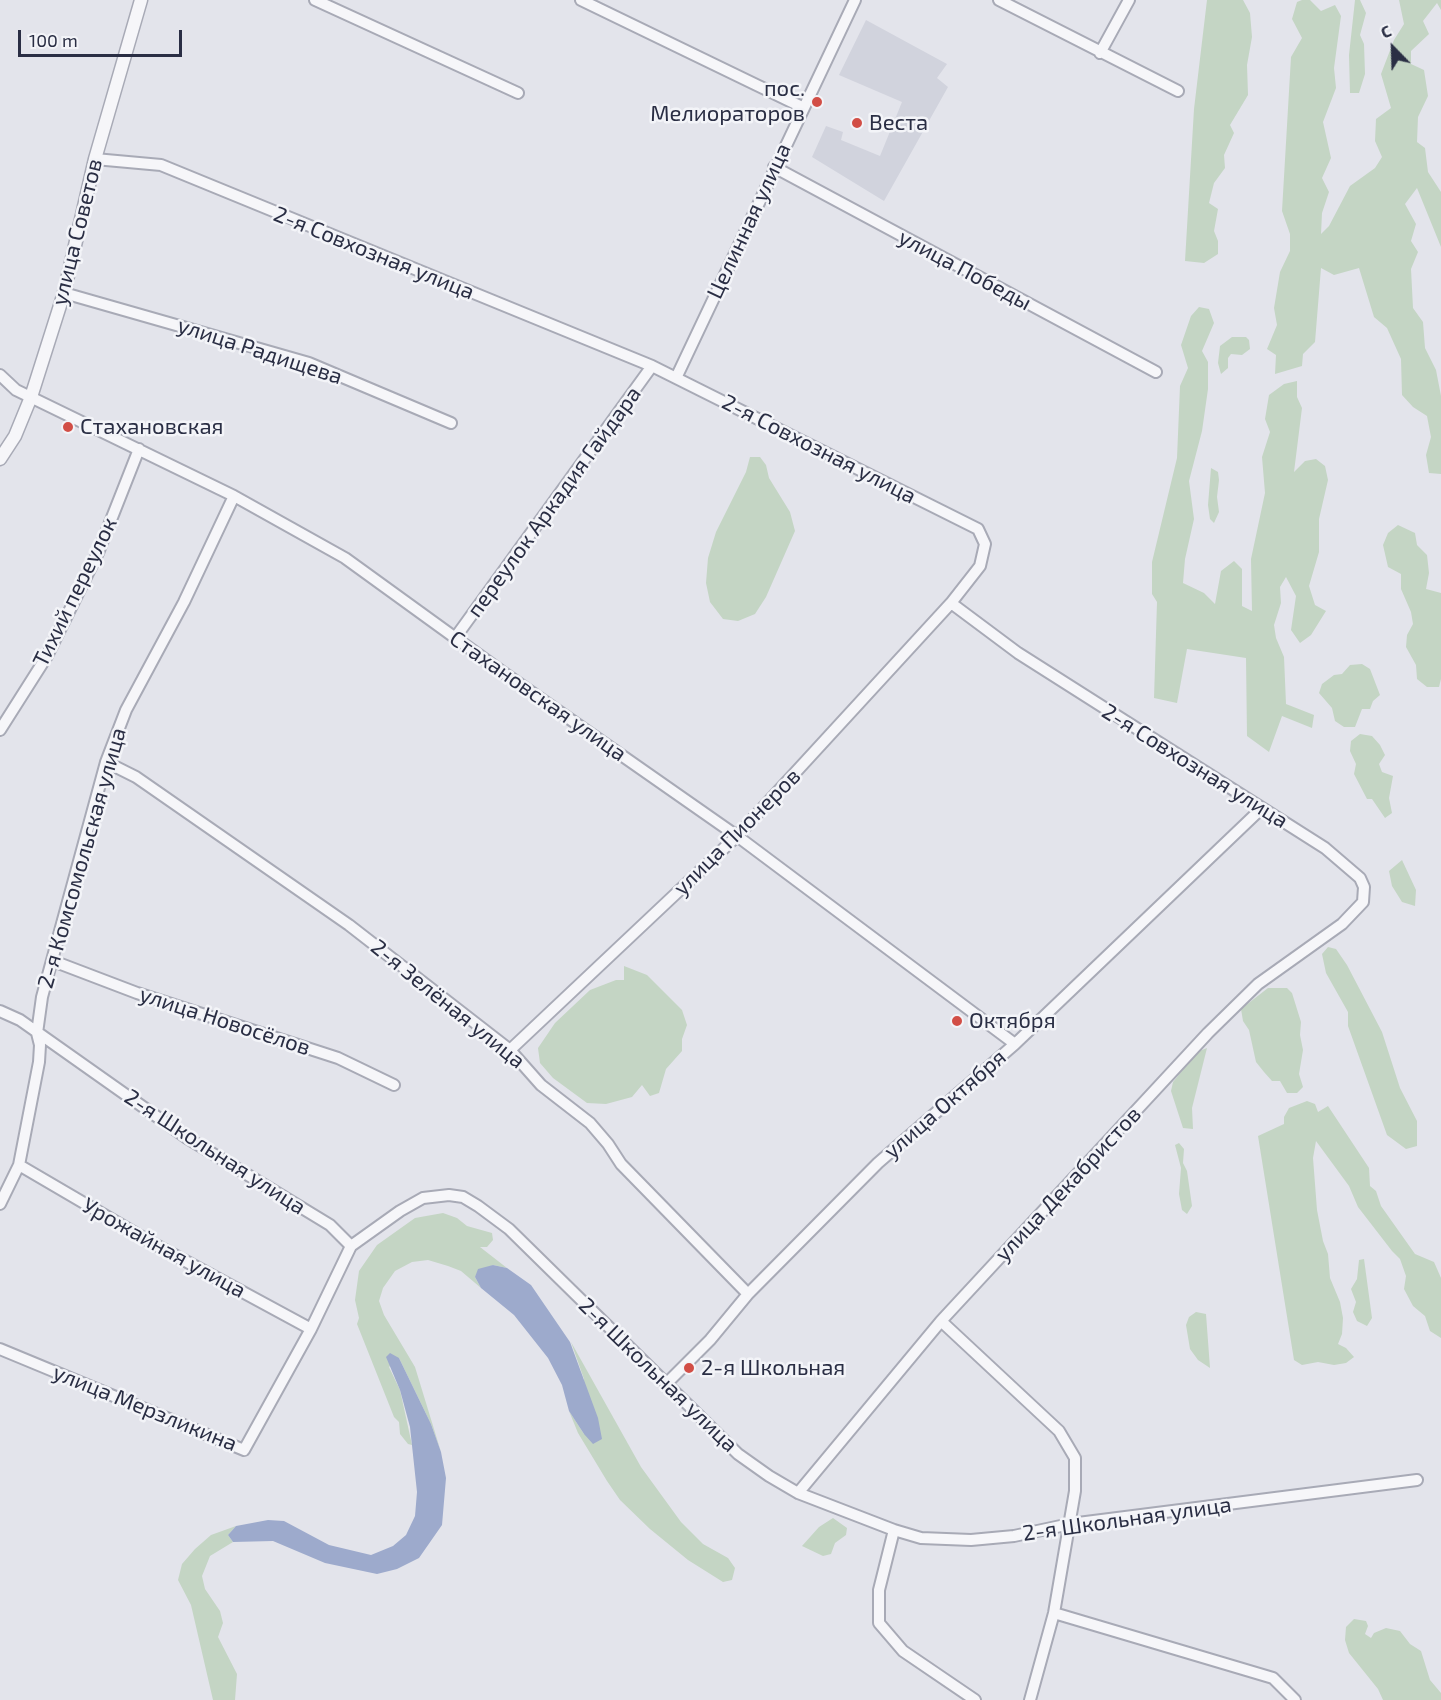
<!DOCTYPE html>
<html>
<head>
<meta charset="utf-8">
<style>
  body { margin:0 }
  #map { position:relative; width:1441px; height:1700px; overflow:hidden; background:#e3e4eb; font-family:"Exo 2",sans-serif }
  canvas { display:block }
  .north { position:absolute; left:1363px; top:18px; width:60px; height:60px; -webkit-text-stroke:4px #f3f4f8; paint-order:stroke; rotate:337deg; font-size:16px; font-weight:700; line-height:24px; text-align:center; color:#2a2e44 }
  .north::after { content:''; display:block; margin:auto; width:21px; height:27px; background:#2a2e44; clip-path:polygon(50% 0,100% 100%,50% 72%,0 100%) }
  .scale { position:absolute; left:18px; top:30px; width:164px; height:27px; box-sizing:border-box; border:3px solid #2a2e44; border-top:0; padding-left:8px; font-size:18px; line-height:21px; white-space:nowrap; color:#2a2e44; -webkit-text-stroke:4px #f3f4f8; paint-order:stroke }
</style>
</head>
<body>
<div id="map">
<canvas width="1441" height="1700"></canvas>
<div class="north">С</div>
<div class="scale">100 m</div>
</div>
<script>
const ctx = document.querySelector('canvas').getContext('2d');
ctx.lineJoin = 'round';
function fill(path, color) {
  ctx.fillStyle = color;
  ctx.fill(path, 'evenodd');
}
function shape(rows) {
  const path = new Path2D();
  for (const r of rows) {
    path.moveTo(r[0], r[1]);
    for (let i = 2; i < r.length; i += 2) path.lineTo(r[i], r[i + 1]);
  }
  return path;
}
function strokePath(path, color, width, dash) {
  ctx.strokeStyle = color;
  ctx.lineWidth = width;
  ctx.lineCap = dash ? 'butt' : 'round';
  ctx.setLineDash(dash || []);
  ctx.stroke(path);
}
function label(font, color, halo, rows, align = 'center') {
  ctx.font = font + ' "Exo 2",sans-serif';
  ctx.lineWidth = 5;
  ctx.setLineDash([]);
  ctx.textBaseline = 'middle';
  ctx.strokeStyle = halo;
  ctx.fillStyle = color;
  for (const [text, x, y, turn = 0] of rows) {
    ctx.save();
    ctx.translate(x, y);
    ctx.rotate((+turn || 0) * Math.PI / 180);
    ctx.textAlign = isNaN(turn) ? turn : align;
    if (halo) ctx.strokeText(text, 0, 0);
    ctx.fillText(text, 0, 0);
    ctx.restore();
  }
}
const built = shape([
  [866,20,947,64,937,78,948,87,884,201,812,157,826,126,843,132,841,140,880,156,902,102,839,75]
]);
const green = shape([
  [1207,0,1243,0,1250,13,1252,37,1247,65,1248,95,1230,125,1234,133,1224,155,1225,168,1214,183,1209,203,1218,209,1214,231,1218,241,1218,254,1204,263,1185,261,1194,109],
  [1302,0,1310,0,1321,11,1335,5,1341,16,1334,68,1336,88,1323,122,1331,158,1322,178,1329,192,1322,213,1321,234,1329,226,1350,186,1375,168,1382,157,1375,141,1376,119,1391,108,1381,74,1394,40,1404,24,1399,0,1441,0,1441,10,1437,3,1423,21,1429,34,1411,51,1411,64,1424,70,1428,96,1418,117,1417,142,1425,148,1428,172,1441,192,1441,247,1417,188,1405,204,1416,224,1411,241,1418,252,1411,269,1413,308,1423,322,1425,348,1436,370,1441,396,1441,474,1429,473,1426,455,1431,437,1427,416,1413,407,1402,395,1401,359,1387,328,1374,317,1359,268,1334,275,1321,268,1315,342,1303,354,1302,366,1275,374,1276,355,1267,349,1277,325,1274,308,1280,272,1290,251,1290,234,1282,211,1291,57,1302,38,1292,19,1297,2],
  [1355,0,1360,0,1366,13,1360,35,1364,44,1365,74,1359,93,1350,93,1349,55],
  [1199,307,1209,309,1214,323,1202,351,1208,362,1208,389,1202,431,1189,481,1194,519,1185,559,1183,583,1204,593,1215,604,1221,571,1234,561,1242,569,1242,606,1252,611,1251,559,1265,493,1262,457,1270,432,1265,419,1269,395,1284,384,1297,381,1297,397,1302,408,1294,472,1305,461,1316,459,1325,466,1328,480,1319,519,1319,552,1309,586,1315,605,1326,611,1311,635,1300,643,1291,630,1296,596,1286,577,1280,587,1281,603,1274,625,1276,638,1284,657,1286,704,1314,715,1312,728,1282,716,1269,752,1247,736,1246,658,1187,649,1177,703,1154,698,1157,602,1152,594,1152,562,1177,458,1180,386,1188,368,1181,345,1191,316],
  [1232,337,1246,337,1249,340,1250,349,1242,355,1231,354,1228,358,1228,368,1221,374,1218,363,1220,346],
  [750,457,760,457,766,465,769,478,790,512,795,531,766,597,755,614,738,621,723,619,710,602,706,583,708,558,716,532,746,472],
  [1211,468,1218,472,1219,480,1217,497,1219,512,1214,523,1210,519,1208,505],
  [1398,525,1415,533,1417,545,1427,555,1429,573,1426,589,1441,593,1441,679,1439,687,1427,687,1417,679,1416,665,1406,647,1407,635,1413,624,1411,612,1401,589,1401,574,1388,567,1383,545,1388,533],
  [1362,664,1370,669,1380,695,1373,701,1370,709,1362,709,1355,727,1344,727,1335,721,1332,708,1319,693,1322,684,1334,675,1342,674,1350,665],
  [1360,734,1372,736,1380,745,1385,755,1379,764,1382,772,1393,776,1389,798,1392,813,1385,818,1372,799,1367,799,1354,774,1356,764,1350,751,1351,741],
  [1402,860,1416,890,1415,906,1402,902,1392,886,1389,871],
  [1328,947,1336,949,1347,965,1382,1032,1400,1088,1417,1121,1417,1146,1406,1149,1387,1135,1348,1026,1348,1012,1326,973,1322,954],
  [624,966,647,975,682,1010,687,1025,682,1039,682,1051,666,1069,659,1093,650,1096,642,1085,632,1097,606,1104,587,1103,553,1078,540,1063,538,1048,555,1023,590,990,616,980,624,980],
  [1268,988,1287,988,1292,993,1301,1022,1300,1035,1303,1050,1299,1074,1303,1087,1297,1093,1287,1093,1280,1081,1272,1081,1264,1072,1256,1062,1249,1030,1243,1021,1241,1009],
  [1207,1048,1192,1108,1193,1129,1183,1128,1171,1091,1173,1082,1197,1052],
  [1307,1101,1315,1104,1318,1112,1328,1106,1369,1168,1370,1186,1376,1191,1381,1206,1415,1254,1434,1262,1441,1278,1441,1338,1430,1331,1425,1316,1413,1306,1404,1289,1406,1276,1400,1259,1392,1251,1358,1207,1349,1186,1316,1141,1313,1158,1317,1210,1323,1241,1328,1254,1330,1278,1340,1302,1343,1318,1342,1334,1338,1344,1346,1348,1354,1357,1346,1363,1334,1365,1318,1362,1302,1365,1294,1360,1258,1136,1284,1124,1284,1117,1289,1108],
  [1179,1143,1184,1149,1183,1163,1187,1171,1192,1206,1187,1214,1182,1210,1179,1194,1181,1168,1175,1145],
  [443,1213,457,1218,467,1226,492,1233,493,1240,487,1247,480,1247,507,1268,493,1265,475,1277,481,1288,461,1271,448,1266,428,1260,412,1262,395,1271,383,1288,379,1301,384,1315,415,1367,441,1452,431,1424,399,1358,389,1367,400,1390,412,1445,408,1444,400,1434,399,1422,394,1417,357,1324,359,1318,355,1300,359,1271,377,1245,415,1218],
  [1364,1259,1372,1318,1367,1326,1357,1321,1353,1312,1356,1302,1351,1289,1357,1279,1359,1260],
  [1196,1312,1206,1314,1210,1368,1198,1360,1190,1349,1186,1325,1189,1317],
  [571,1342,641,1467,681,1522,703,1544,728,1558,735,1568,732,1580,723,1582,688,1560,650,1529,620,1500,607,1481,578,1433,569,1411,584,1434,584,1379],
  [833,1518,847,1528,846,1535,835,1543,831,1554,823,1556,802,1546,819,1527],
  [236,1526,228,1535,233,1542,210,1556,202,1576,205,1589,220,1611,223,1623,218,1637,237,1674,235,1700,213,1700,191,1605,178,1580,182,1564,195,1549,211,1535],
  [1354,1619,1366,1621,1368,1626,1365,1634,1371,1638,1374,1633,1386,1628,1400,1631,1410,1644,1421,1651,1430,1680,1441,1693,1441,1700,1383,1700,1378,1689,1349,1653,1345,1640,1346,1627]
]);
const water = shape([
  [493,1265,507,1268,531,1285,570,1342,598,1418,602,1439,593,1444,584,1434,569,1411,562,1385,548,1358,514,1315,481,1288,475,1277,478,1269],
  [390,1353,399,1358,431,1424,441,1452,446,1478,442,1525,419,1558,397,1569,377,1574,325,1563,273,1541,233,1542,228,1535,236,1526,268,1520,284,1521,329,1545,371,1555,393,1546,406,1535,415,1516,417,1492,410,1427,400,1390,386,1357]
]);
const minor = shape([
  [315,0,518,93],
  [581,0,802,107],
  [999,0,1178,91],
  [1100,53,1129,0],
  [95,159,161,165,652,366,978,529,985,544,980,566,951,603,1018,653,1325,848,1360,878,1364,887,1363,902,1342,924,1258,984,1208,1033,941,1321,798,1493],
  [774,167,1156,372],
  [64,293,309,363,451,423],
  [0,375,16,390,234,496,345,558,501,671,737,836,1015,1044],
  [676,378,855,0],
  [455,638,652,366],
  [0,730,47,656,98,553,139,449],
  [106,762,136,777,349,925,510,1050,541,1085,590,1123,608,1144,621,1164,748,1294],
  [53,961,137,993,338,1058,394,1085],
  [0,1011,20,1020,187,1138,330,1225,351,1246,400,1211,423,1198,449,1195,463,1197,478,1206,509,1229,738,1454,769,1476,798,1493,894,1530,921,1538,971,1540,1014,1536,1070,1524,1417,1480],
  [510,1050,737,836,951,603],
  [19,1165,154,1244,311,1329],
  [0,1204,19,1165,39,1062,40,1045,37,1033,42,997,106,762,126,710,184,602,234,496],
  [941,1321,1059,1431,1075,1458,1075,1491,1054,1613,1030,1700],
  [0,1349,244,1450,311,1329,351,1246],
  [666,1384,710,1340,748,1294,878,1163,1015,1044,1261,809],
  [894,1530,879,1590,879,1623,903,1651,975,1700],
  [1054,1613,1273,1678,1295,1700]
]);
const tertiary = shape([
  [0,459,15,436,31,397,64,293,95,159,141,0]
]);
const markers = [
  [817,102,6,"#d24e46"],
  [857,123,6,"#d24e46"],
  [68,427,6,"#d24e46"],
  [957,1021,6,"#d24e46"],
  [689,1368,6,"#d24e46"]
];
const poiNames = [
  ["пос.",805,89,"right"],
  ["Мелиораторов",805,114,"right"],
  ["Веста",869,123],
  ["Стахановская",80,427],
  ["Октября",969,1021],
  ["2-я Школьная",701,1368]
];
const streetNames = [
  ["Целинная улица",749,221,-65],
  ["улица Советов",77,232,-76],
  ["2-я Совхозная улица",374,253,22],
  ["улица Победы",965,270,28],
  ["улица Радищева",260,351,18],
  ["2-я Совхозная улица",819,449,27],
  ["переулок Аркадия Гайдара",554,502,-54],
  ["Тихий переулок",75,592,-64],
  ["Стахановская улица",538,696,35],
  ["2-я Совхозная улица",1195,766,32],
  ["улица Пионеров",737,832,-45],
  ["2-я Комсомольская улица",82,858,-74],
  ["2-я Зелёная улица",448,1004,39],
  ["улица Новосёлов",225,1021,18],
  ["улица Октября",945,1104,-41],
  ["2-я Школьная улица",215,1152,33],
  ["улица Декабристов",1068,1184,-47],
  ["Урожайная улица",164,1248,29],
  ["2-я Школьная улица",658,1375,44],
  ["улица Мерзликина",145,1408,22],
  ["2-я Школьная улица",1127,1519,-8]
];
fill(built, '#d1d3dd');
fill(green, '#c4d5c4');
fill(water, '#9daacc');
strokePath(minor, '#a8aab6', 14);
strokePath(tertiary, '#a8aab6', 15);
strokePath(minor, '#f6f6f9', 10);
strokePath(tertiary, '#f6f6f9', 12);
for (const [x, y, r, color] of markers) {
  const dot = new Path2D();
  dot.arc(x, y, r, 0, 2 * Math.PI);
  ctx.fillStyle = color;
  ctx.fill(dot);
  strokePath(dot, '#f3f4f8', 2);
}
label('22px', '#2a2e44', '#f3f4f8', poiNames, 'left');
label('22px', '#2a2e44', '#f3f4f8', streetNames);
</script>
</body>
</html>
